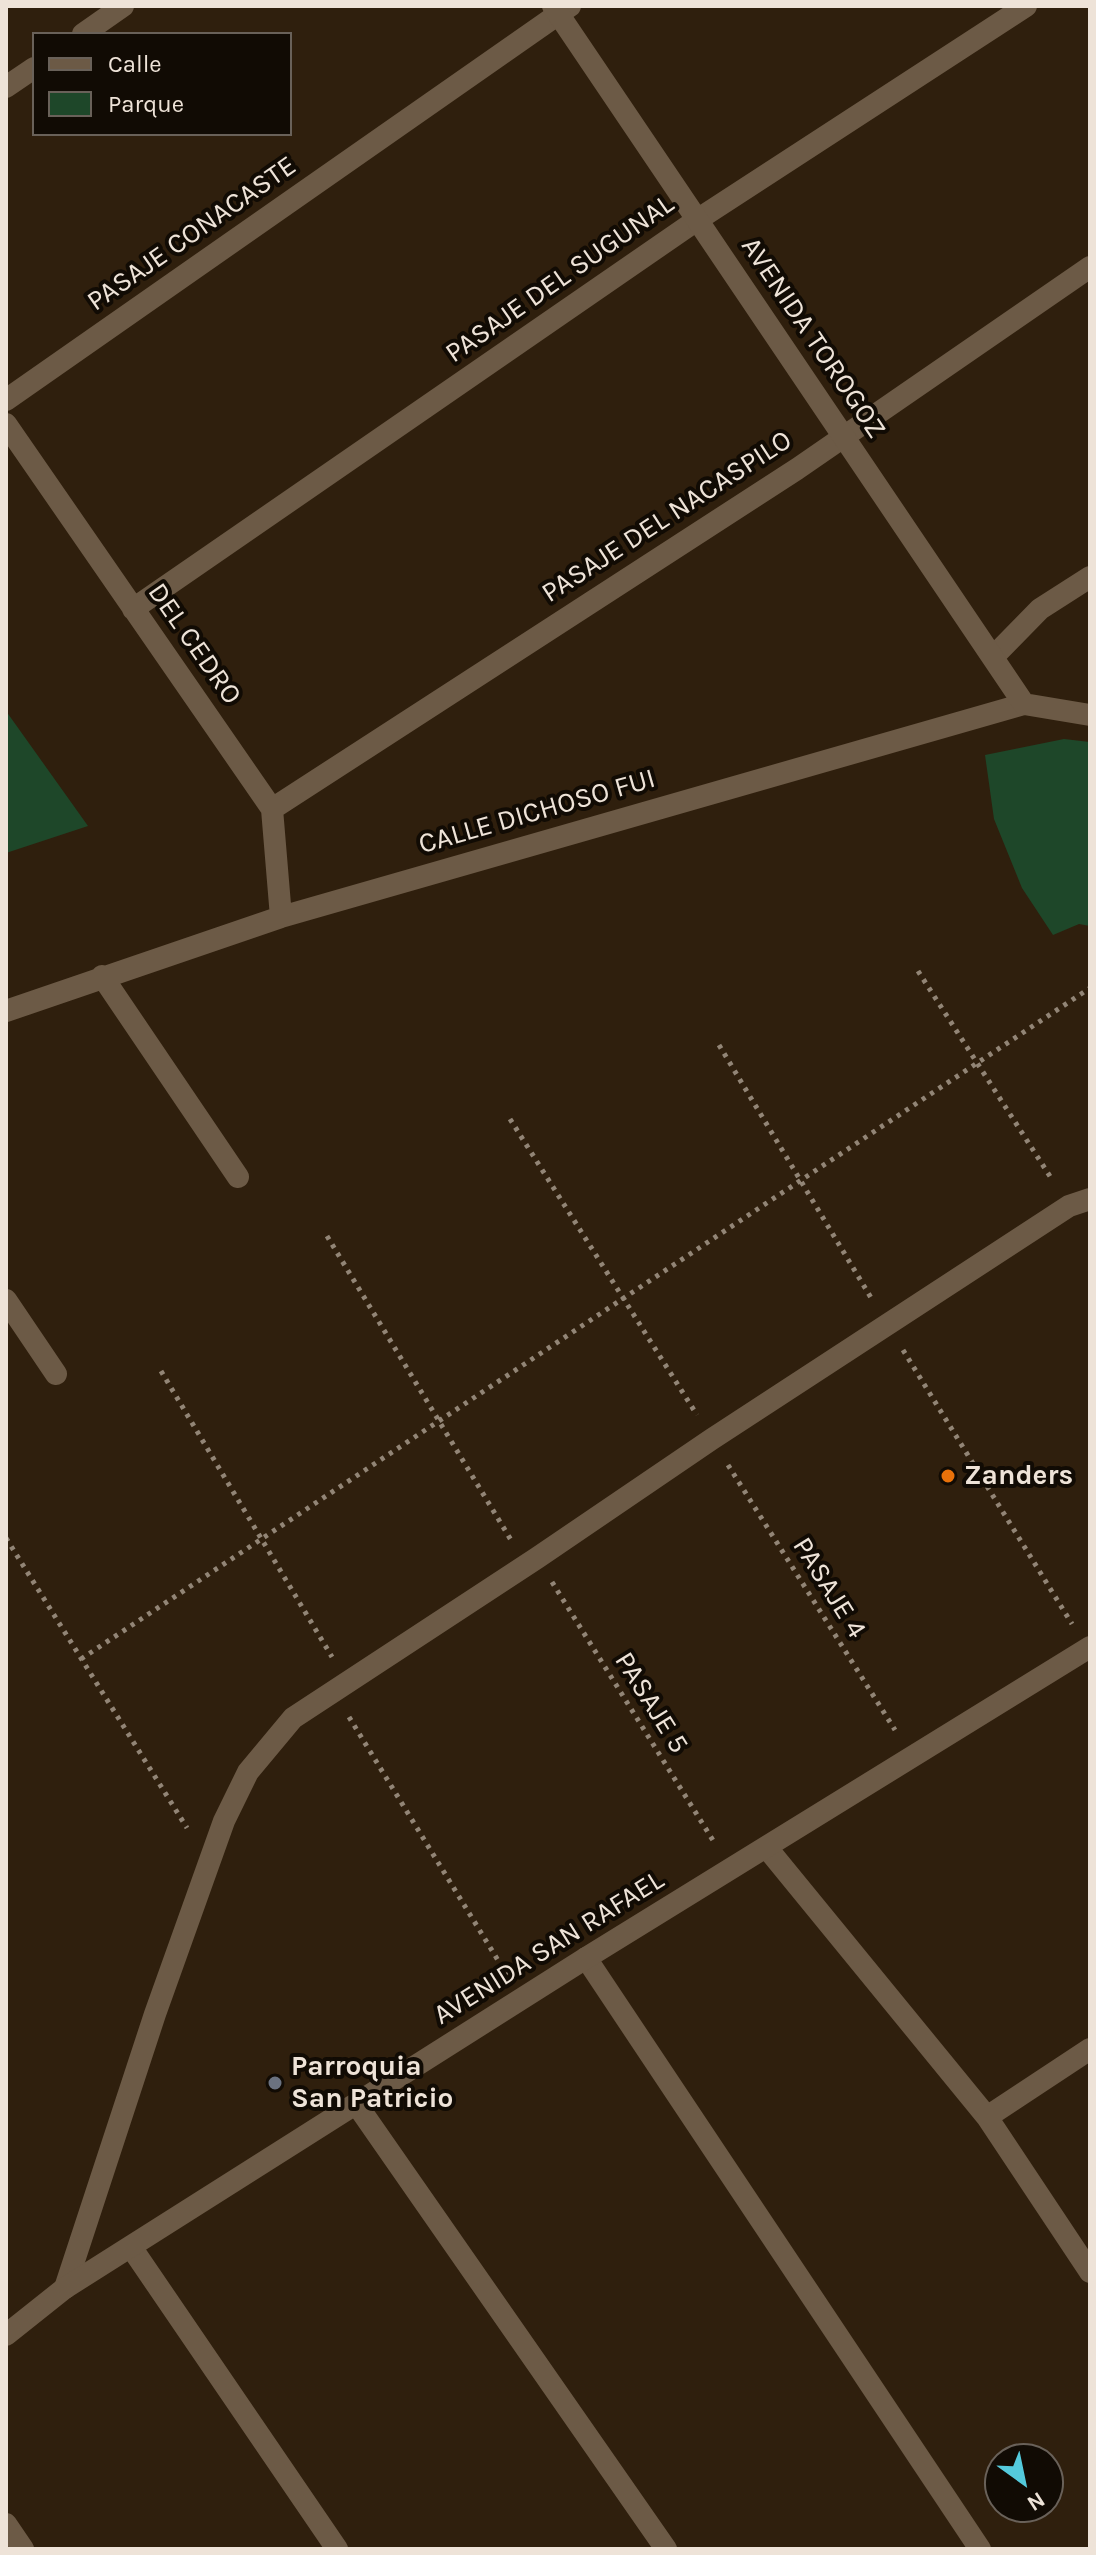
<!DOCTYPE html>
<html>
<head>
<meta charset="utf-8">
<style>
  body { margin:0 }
  #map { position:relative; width:1096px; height:2555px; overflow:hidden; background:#2f1f0d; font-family:Karla,sans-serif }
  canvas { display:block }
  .frame { position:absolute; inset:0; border:8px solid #eee3d8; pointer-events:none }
  .legend { position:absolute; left:32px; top:32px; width:260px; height:104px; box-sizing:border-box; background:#110b04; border:2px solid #696159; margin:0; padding:10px 14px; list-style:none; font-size:24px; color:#eee3d8 }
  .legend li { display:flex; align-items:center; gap:16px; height:40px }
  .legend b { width:40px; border:2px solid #696159 }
  .north { position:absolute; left:984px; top:2443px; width:80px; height:80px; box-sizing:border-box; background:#110b04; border:2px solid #696159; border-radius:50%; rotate:147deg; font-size:22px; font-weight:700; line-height:32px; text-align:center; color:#eee3d8 }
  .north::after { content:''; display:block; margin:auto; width:28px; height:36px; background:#54cadc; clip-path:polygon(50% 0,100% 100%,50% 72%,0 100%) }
</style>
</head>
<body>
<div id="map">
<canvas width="1096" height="2555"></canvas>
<div class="frame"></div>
<ul class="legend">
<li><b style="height:10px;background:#6c5a46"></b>Calle</li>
<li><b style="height:22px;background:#1e4729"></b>Parque</li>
</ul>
<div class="north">N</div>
</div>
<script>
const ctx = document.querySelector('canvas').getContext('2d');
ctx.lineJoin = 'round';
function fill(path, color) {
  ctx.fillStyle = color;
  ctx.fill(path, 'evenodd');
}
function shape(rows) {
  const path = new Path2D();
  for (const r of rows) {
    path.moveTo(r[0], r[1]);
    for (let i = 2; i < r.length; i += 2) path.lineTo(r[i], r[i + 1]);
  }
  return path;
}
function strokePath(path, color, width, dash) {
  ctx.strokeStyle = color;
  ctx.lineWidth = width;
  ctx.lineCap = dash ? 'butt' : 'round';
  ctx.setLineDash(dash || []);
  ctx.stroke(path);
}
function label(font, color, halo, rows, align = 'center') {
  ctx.font = font + ' Karla,sans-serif';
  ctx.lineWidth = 8;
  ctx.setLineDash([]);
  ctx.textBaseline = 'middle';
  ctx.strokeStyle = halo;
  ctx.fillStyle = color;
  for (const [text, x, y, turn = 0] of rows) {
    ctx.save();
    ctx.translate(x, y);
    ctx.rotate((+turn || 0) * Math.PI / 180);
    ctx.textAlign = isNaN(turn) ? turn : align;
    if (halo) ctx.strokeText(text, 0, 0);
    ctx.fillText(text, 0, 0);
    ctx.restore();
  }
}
const green = shape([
  [6,711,88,826,6,853],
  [1064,739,1090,742,1090,926,1079,924,1053,935,1022,888,994,819,985,755]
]);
const path = shape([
  [918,971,1053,1181],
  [719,1045,873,1301],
  [510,1119,697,1415],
  [327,1236,511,1540],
  [903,1350,1072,1624],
  [161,1371,332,1657],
  [728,1465,895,1730],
  [6,1538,187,1828],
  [552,1582,714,1842],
  [81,1659,1090,988],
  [349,1717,507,1975]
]);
const minor = shape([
  [83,34,123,6],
  [6,87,34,68],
  [6,400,570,6],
  [6,424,272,809,281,917],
  [133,609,697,220,1026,6],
  [993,657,1040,609,1090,577],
  [272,809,797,469,1090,267],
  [102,976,238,1177],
  [6,1011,281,917,1024,704],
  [6,1300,56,1374],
  [767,1848,987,2117,1090,2272],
  [586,1958,980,2549],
  [357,2105,666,2549],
  [987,2117,1090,2049],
  [131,2247,337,2549],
  [65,2288,155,2014,224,1821,248,1772,293,1718,537,1558,712,1439,1069,1206,1090,1199],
  [6,2524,23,2549]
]);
const tertiary = shape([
  [553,6,1024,704,1090,715],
  [6,2335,65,2288,586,1958,1090,1647]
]);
const markers = [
  [948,1476,8,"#e8710a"],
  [275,2083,8,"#6b7280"]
];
const streetNames = [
  ["PASAJE CONACASTE",192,234,-35],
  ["PASAJE DEL SUGUNAL",560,279,-35],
  ["AVENIDA TOROGOZ",813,338,56],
  ["PASAJE DEL NACASPILO",667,517,-33],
  ["DEL CEDRO",194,644,55],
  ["CALLE DICHOSO FUI",537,812,-16],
  ["PASAJE 4",829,1588,58],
  ["PASAJE 5",651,1703,58],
  ["AVENIDA SAN RAFAEL",549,1948,-32]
];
const poiNames = [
  ["Zanders",964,1476],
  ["Parroquia",291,2067],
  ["San Patricio",291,2099]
];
fill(green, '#1e4729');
strokePath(path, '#928576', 5, [4, 6]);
strokePath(minor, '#6c5a46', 22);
strokePath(tertiary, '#6c5a46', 22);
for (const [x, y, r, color] of markers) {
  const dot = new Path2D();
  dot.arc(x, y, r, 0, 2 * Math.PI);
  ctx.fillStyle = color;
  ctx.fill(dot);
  strokePath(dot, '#110b04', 3);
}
label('28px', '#eee3d8', '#110b04', streetNames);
label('bold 28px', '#eee3d8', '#110b04', poiNames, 'left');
</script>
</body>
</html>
